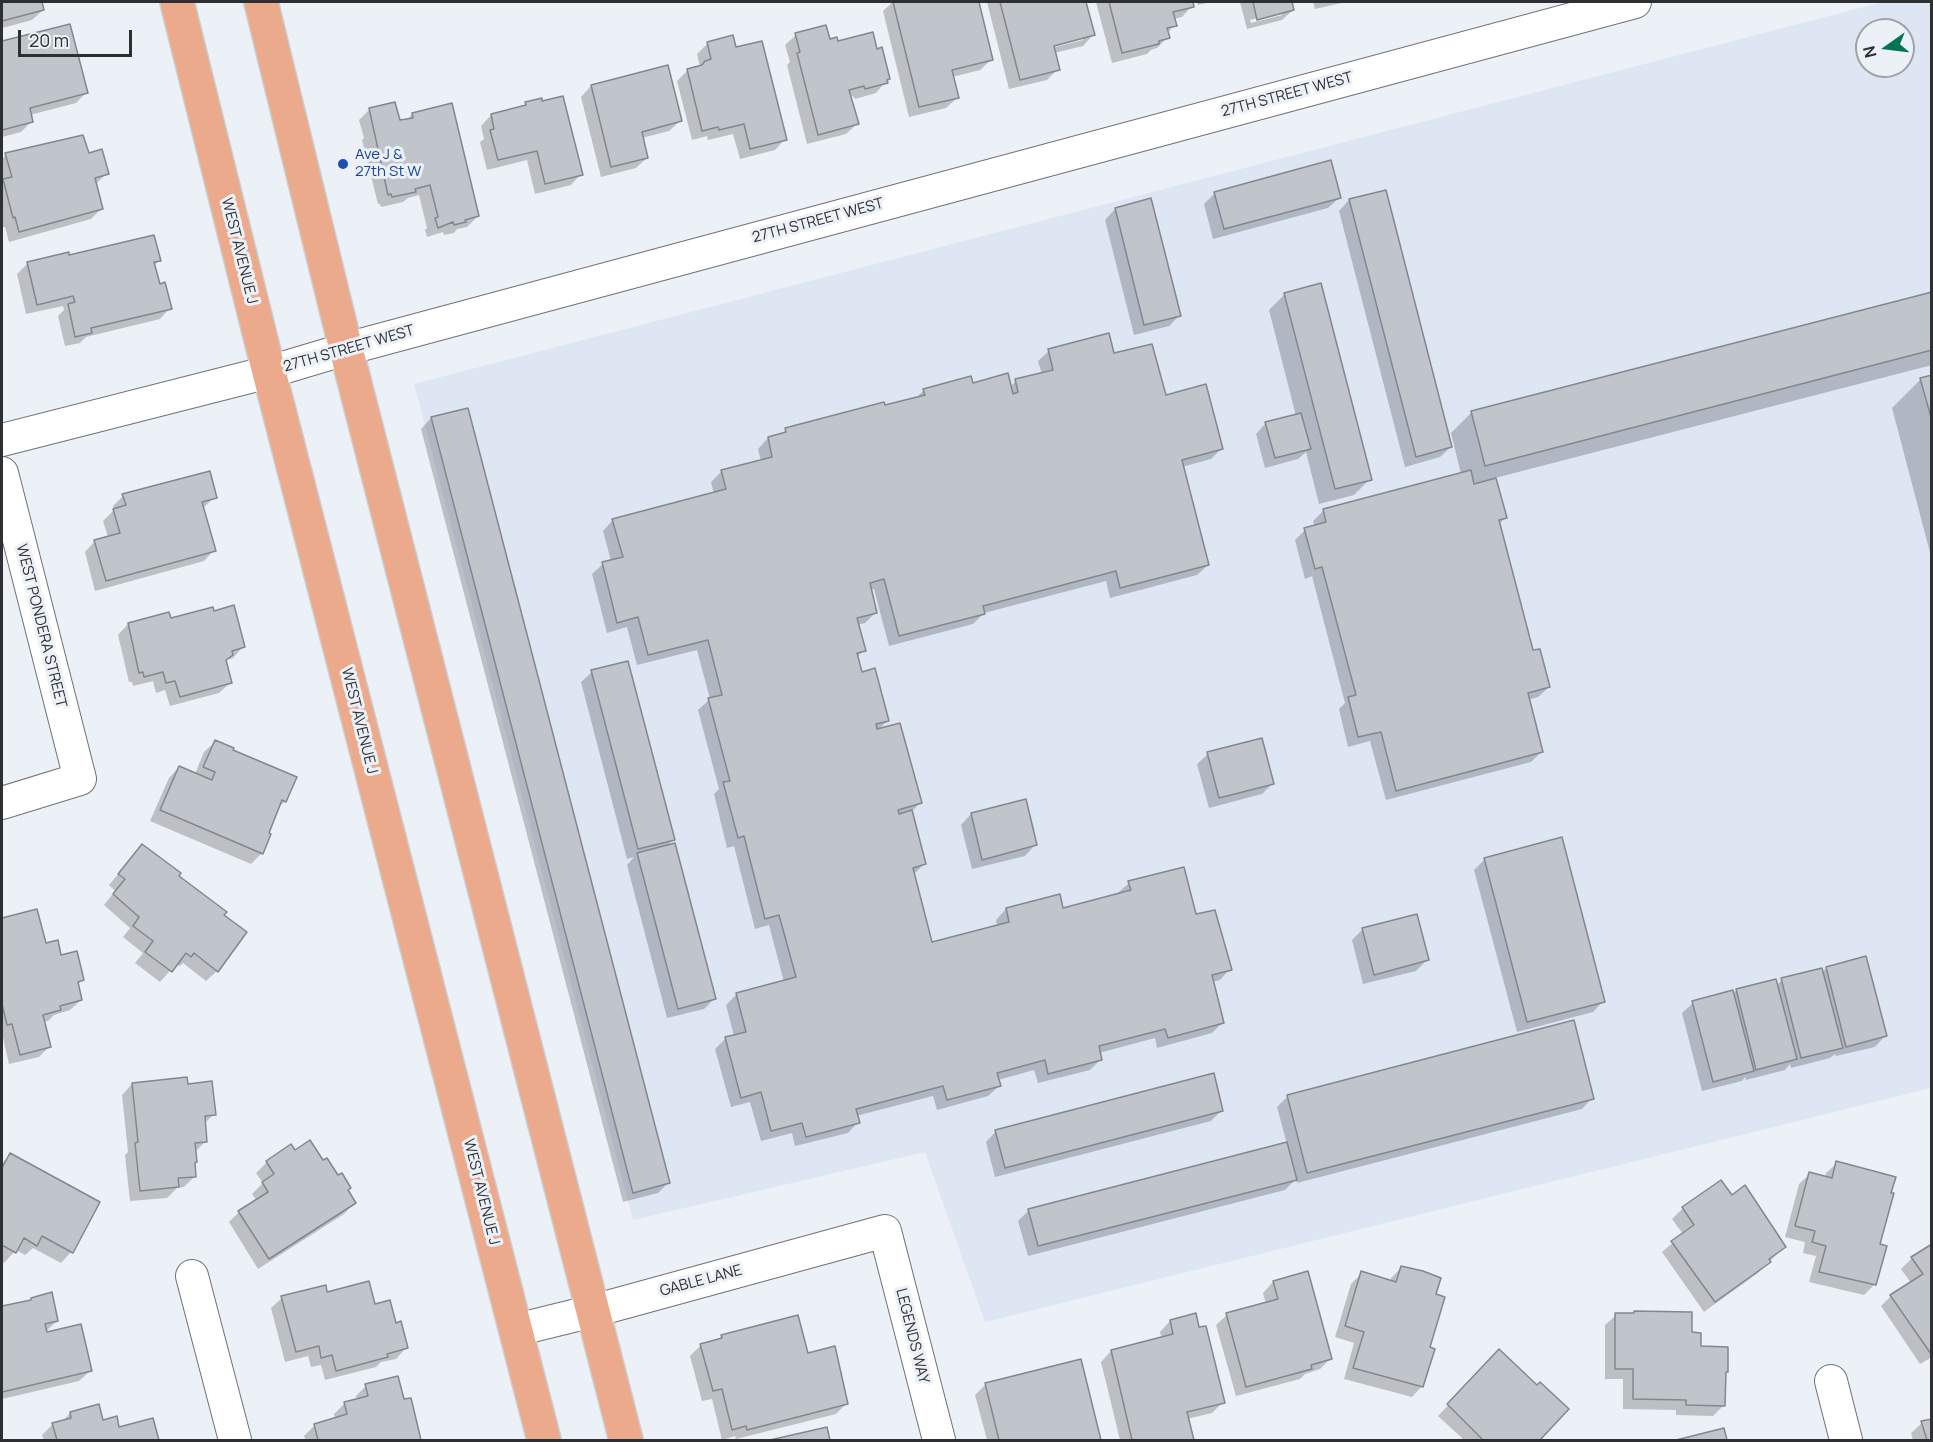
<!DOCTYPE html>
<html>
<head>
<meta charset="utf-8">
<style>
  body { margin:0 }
  #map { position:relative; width:1933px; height:1442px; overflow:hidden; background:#ecf0f7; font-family:Manrope,sans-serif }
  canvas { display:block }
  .frame { position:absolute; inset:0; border:3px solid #2e2f32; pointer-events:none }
  .north { position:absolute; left:1855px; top:18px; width:60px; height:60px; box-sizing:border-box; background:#ecf0f7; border:2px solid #a0a3a8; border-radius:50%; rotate:256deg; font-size:16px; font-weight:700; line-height:24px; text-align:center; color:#2e2f32 }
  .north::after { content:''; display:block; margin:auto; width:21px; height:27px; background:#027652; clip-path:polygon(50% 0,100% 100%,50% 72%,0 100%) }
  .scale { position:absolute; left:18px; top:30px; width:114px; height:27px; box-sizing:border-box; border:3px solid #2e2f32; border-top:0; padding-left:8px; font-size:18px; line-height:21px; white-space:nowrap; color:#2e2f32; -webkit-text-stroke:4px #ecf0f7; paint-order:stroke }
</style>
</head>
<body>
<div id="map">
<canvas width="1933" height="1442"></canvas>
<div class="frame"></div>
<div class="north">N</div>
<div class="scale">20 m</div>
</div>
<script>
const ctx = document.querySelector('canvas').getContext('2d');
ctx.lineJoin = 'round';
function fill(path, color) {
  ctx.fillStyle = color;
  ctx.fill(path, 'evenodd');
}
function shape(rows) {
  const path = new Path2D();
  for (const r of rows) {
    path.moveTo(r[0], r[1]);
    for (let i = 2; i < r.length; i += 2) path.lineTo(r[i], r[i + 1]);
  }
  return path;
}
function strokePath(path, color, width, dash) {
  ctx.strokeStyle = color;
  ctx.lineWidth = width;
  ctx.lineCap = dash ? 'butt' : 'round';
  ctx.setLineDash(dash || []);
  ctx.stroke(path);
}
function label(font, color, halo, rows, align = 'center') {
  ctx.font = font + ' Manrope,sans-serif';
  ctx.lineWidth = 6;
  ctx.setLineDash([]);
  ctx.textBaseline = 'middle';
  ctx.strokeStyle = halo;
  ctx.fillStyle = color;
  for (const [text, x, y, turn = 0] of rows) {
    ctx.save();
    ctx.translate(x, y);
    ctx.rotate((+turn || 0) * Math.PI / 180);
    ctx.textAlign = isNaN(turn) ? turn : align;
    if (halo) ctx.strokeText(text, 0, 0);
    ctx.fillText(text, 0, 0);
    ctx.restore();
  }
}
const built = shape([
  [1883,2,1931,2,1931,1088,985,1322,925,1152,633,1220,414,384],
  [1867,30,1903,30,1903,66,1867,66]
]);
const shadow = shape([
  [2,2,41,2,43,10,32,20,2,28],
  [893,2,977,2,991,60,980,70,952,77,957,98,946,108,909,117,883,11],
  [987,2,1085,2,1093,35,1083,46,1054,53,1058,69,1047,80,1009,89],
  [1083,37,1083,40,1047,49,1046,47],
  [1096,2,1191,2,1192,6,1182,17,1173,19,1175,25,1167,33,1168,37,1157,48,1151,50,1147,54,1112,63],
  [1197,2,1211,2,1198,5],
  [1240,2,1291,2,1293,10,1282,20,1247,29],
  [1282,12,1282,15,1251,23,1250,20],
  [1313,2,1346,2,1315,9],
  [69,26,87,92,76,103,30,115,32,121,21,132,2,137,2,43],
  [796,35,837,43,888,79,876,93,855,99,853,96,850,97,857,124,846,134,807,144,787,65,790,62,785,45],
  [708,43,735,49,785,139,775,150,740,159,733,134,708,140,707,136,692,140,677,81,688,70,700,67,697,54],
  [591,86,680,121,669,131,642,138,647,158,636,168,601,177,581,97],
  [526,104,581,174,571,185,535,194,527,160,487,170,480,142,484,139,481,126,491,115,521,108],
  [370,109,399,122,406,121,412,114,478,216,467,227,457,229,454,233,444,235,443,232,427,237,425,230,427,228,419,195,408,198,403,202,381,207,380,204,378,204,362,140,364,138,359,120],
  [6,155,87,155,107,173,96,184,101,209,91,219,9,242,5,227,2,227,2,159],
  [1215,193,1339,198,1328,208,1213,239,1204,204],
  [1150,200,1180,315,1169,326,1134,335,1105,220,1115,209],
  [1349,200,1451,447,1440,457,1405,467,1339,211],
  [68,257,159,260,154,266,159,285,170,308,160,319,86,337,80,343,65,346,58,316,64,310,63,306,26,314,17,274,27,264],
  [1932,293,1932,365,1495,478,1505,518,1498,525,1532,652,1549,687,1538,697,1528,700,1542,751,1531,762,1386,800,1370,741,1348,747,1339,709,1345,703,1312,576,1305,579,1295,540,1305,530,1315,527,1313,521,1324,510,1461,474,1451,433,1472,412],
  [1285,294,1370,479,1354,495,1319,504,1306,452,1298,459,1265,468,1256,434,1266,423,1296,416,1269,310],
  [1049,351,1113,355,1165,397,1221,449,1211,459,1182,467,1208,565,1197,575,1110,598,1106,581,984,613,973,624,889,646,874,589,870,590,875,613,865,623,858,625,864,650,857,657,861,673,887,721,878,730,920,803,911,812,925,863,913,875,931,944,997,926,996,920,1006,909,1059,896,1062,909,1119,895,1118,893,1129,883,1195,916,1230,969,1220,980,1212,982,1222,1023,1212,1033,1157,1048,1155,1038,1099,1053,1101,1059,1090,1070,1038,1083,1034,1070,998,1080,999,1086,988,1096,937,1110,933,1096,856,1116,858,1122,848,1133,795,1146,792,1133,761,1141,750,1102,731,1107,715,1049,726,1038,734,1036,726,1005,737,994,784,982,769,925,755,929,734,846,727,848,714,794,719,789,698,710,710,699,697,650,637,665,627,627,607,633,592,574,603,564,611,561,603,531,613,520,714,494,711,482,722,471,761,461,758,449,768,438,781,435,786,430,915,399,924,390,972,385,1010,387,1016,381,1042,374,1038,361],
  [1932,377,1932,560,1892,408,1921,379],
  [431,418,668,1183,658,1193,623,1202,421,429],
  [123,496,215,497,203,508,214,550,204,561,95,591,85,552,95,541,108,537,103,521,114,510,113,506],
  [213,613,243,647,233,658,225,661,230,683,219,693,170,706,165,690,156,693,153,681,133,686,132,682,129,682,118,635,128,624],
  [592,672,673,840,666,847,714,999,704,1009,667,1018,627,865,634,857,627,859,581,682],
  [215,742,232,751,285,801,277,809,262,853,251,864,150,821,169,778,179,767,195,774,204,752],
  [1208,754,1272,784,1262,794,1209,808,1197,764],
  [971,814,1035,845,1025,856,972,869,961,825],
  [142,846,222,915,217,971,206,981,183,963,180,966,176,964,160,982,135,963,143,953,123,937,130,928,104,905,115,891,109,885],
  [1485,859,1603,1001,1593,1012,1517,1032,1474,870],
  [36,911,45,945,60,956,82,980,77,985,81,1000,70,1010,54,1015,48,1021,44,1022,50,1046,39,1057,9,1064,2,1033,2,920],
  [1363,929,1427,960,1416,971,1363,984,1352,940],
  [1826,968,1885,1036,1875,1047,1836,1056,1835,1054,1830,1058,1791,1068,1790,1064,1785,1070,1746,1080,1745,1077,1742,1081,1702,1091,1682,1013,1693,1003,1733,994,1736,991,1775,981,1776,986,1782,980,1822,973],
  [132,1084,214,1114,204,1124,206,1141,195,1152,195,1176,184,1187,177,1188,167,1198,130,1201,125,1155,128,1152,122,1095],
  [1288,1096,1592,1098,1582,1109,1297,1183,1296,1179,1285,1190,1028,1256,1018,1221,1029,1210,1287,1144,1277,1107],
  [1221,1111,1211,1121,995,1177,986,1142,996,1131],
  [291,1147,294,1152,323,1162,354,1203,344,1214,258,1269,229,1222,239,1212,257,1201,252,1194,263,1183,256,1173,267,1162],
  [10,1155,71,1252,61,1263,33,1248,25,1255,16,1250,4,1263,2,1261,2,1163],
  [1837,1163,1879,1245,1875,1284,1864,1295,1809,1282,1816,1256,1803,1253,1805,1242,1785,1237,1799,1184,1810,1174,1825,1178,1826,1173],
  [1731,1197,1784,1247,1758,1273,1704,1312,1662,1252,1683,1234,1672,1219,1683,1208],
  [1932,1246,1932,1357,1920,1364,1881,1306,1891,1296,1911,1283,1901,1269,1912,1258],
  [1402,1267,1434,1295,1422,1386,1412,1397,1344,1379,1354,1343,1335,1337,1351,1284,1362,1273,1390,1282,1391,1278],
  [1273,1282,1330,1359,1320,1369,1305,1374,1300,1379,1236,1396,1216,1325,1227,1315,1266,1304,1263,1293],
  [326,1294,374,1305,395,1325,406,1348,396,1359,381,1362,376,1367,325,1380,321,1365,311,1367,308,1356,285,1362,271,1308,282,1298],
  [31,1299,57,1321,43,1334,90,1371,79,1381,2,1399,2,1308,29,1302],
  [1616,1315,1690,1334,1699,1348,1727,1371,1725,1373,1724,1405,1713,1416,1676,1415,1676,1410,1623,1409,1623,1379,1605,1379,1605,1325],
  [1170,1321,1223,1402,1212,1413,1187,1419,1192,1439,1191,1440,1120,1440,1101,1362,1111,1351,1162,1339,1160,1332],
  [722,1336,807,1355,847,1403,836,1414,736,1439,735,1436,722,1440,712,1399,702,1401,690,1356,701,1345,717,1341],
  [1079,1361,1100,1440,987,1440,975,1395,986,1384],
  [1489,1362,1537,1387,1567,1409,1538,1440,1462,1440,1462,1438,1438,1416],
  [366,1386,403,1401,409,1399,420,1440,306,1440,304,1436,315,1425,335,1419,334,1414,344,1404,357,1401,356,1396],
  [70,1413,102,1421,118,1429,152,1420,157,1440,44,1440,42,1435,53,1424,62,1422],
  [1932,1420,1932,1440,1913,1440,1911,1433,1922,1423],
  [826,1429,829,1440,777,1440],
  [1723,1430,1726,1440,1682,1440]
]);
const building = shape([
  [2,2,42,2,44,10,2,21,2,2],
  [893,2,979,2,993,60,952,70,959,98,919,107,893,2],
  [1000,2,1086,2,1095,35,1054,46,1060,70,1020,80,1000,2],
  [1109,2,1193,2,1194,7,1173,12,1177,26,1167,28,1170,38,1159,41,1159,44,1122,53,1109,2],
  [1253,2,1292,2,1294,10,1257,20,1253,2],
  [70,24,88,93,30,108,33,122,2,130,2,41,70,24],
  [826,25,830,39,837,37,838,41,873,32,877,49,882,47,890,79,887,80,888,83,865,89,864,86,849,90,859,124,818,135,797,53,800,52,795,33,826,25],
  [733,35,736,47,762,41,787,140,750,149,744,124,719,130,718,127,702,131,687,69,702,65,705,61,711,59,707,42,733,35],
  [668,65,682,121,642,132,648,158,611,167,591,85,668,65],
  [563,96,583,175,545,184,537,151,498,160,490,130,494,129,491,114,526,105,525,102,542,98,542,101,563,96],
  [395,102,400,120,413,118,412,113,452,103,479,216,465,220,466,222,454,225,453,222,438,228,435,218,438,217,430,185,415,189,416,192,392,197,391,194,388,195,369,108,395,102],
  [83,135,89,153,102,149,109,174,95,178,103,209,19,232,15,217,13,218,3,179,12,177,5,153,83,135],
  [1331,160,1341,198,1224,229,1214,192,1331,160],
  [1386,190,1452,447,1416,457,1349,199,1386,190],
  [1151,198,1181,316,1144,325,1115,208,1151,198],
  [154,235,161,261,154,262,160,284,165,282,172,309,91,328,92,333,75,337,68,304,75,302,73,296,37,305,27,262,69,252,69,255,154,235],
  [1321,283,1372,480,1335,489,1284,293,1321,283],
  [1932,292,1932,350,1485,466,1471,411,1932,292],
  [1109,333,1114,353,1152,344,1166,395,1206,384,1223,449,1182,460,1209,565,1120,588,1116,571,983,606,985,614,899,636,884,579,870,583,877,613,857,618,866,651,857,653,862,672,875,668,889,721,876,724,877,729,900,723,922,803,898,810,899,814,912,810,926,864,913,868,932,942,1009,922,1006,908,1060,894,1063,908,1131,890,1128,881,1184,867,1196,914,1215,910,1232,970,1212,975,1224,1023,1168,1038,1165,1029,1099,1046,1102,1060,1048,1074,1045,1060,997,1073,1001,1086,947,1100,943,1086,856,1109,860,1123,806,1137,802,1123,771,1131,761,1092,741,1098,725,1037,746,1032,736,993,796,977,779,915,765,919,744,836,738,838,723,782,730,781,708,698,722,695,708,640,648,655,638,617,617,623,602,562,623,557,612,519,726,489,721,470,772,457,768,437,786,432,785,428,884,402,885,405,925,395,923,389,971,376,973,383,1008,373,1013,394,1018,392,1015,379,1053,370,1048,349,1109,333],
  [1932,375,1932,421,1920,378,1932,375],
  [468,408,670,1183,633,1193,431,417,468,408],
  [1301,413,1311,449,1275,458,1265,422,1301,413],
  [1471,470,1474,484,1496,478,1507,518,1499,520,1533,650,1540,649,1550,687,1528,693,1543,752,1396,791,1381,732,1358,737,1348,697,1356,695,1322,567,1315,569,1304,528,1326,522,1323,509,1471,470],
  [210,471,217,498,202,502,216,551,106,581,94,540,120,533,113,509,126,505,122,494,210,471],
  [234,605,245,647,232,651,233,655,226,660,232,683,180,697,175,681,166,683,163,672,144,677,143,672,139,673,128,623,169,612,171,618,213,607,214,611,234,605],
  [628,661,675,840,638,849,591,670,628,661],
  [1262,738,1274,784,1219,798,1207,752,1262,738],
  [215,740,234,748,233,750,297,777,286,802,282,800,269,833,271,834,263,854,160,810,179,766,212,780,215,772,203,767,215,740],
  [1026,799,1037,845,982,860,971,813,1026,799],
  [1562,837,1605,1002,1527,1022,1484,858,1562,837],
  [675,843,716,999,678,1009,637,853,675,843],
  [142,844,181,873,179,876,227,912,224,915,247,932,218,972,194,953,191,957,186,953,172,972,145,952,153,941,133,926,139,917,113,894,125,879,118,874,142,844],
  [37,909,46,943,58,940,61,955,77,951,84,980,78,982,82,1000,60,1006,61,1010,43,1015,51,1047,20,1055,12,1024,7,1025,2,1004,2,918,37,909],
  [1417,914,1429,960,1374,975,1362,928,1417,914],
  [1866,956,1887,1036,1846,1047,1826,967,1866,956],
  [1822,968,1843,1048,1801,1058,1781,978,1822,968],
  [1776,979,1797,1059,1756,1070,1736,989,1776,979],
  [1733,990,1754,1071,1713,1082,1692,1001,1733,990],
  [1574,1020,1594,1099,1307,1173,1287,1095,1574,1020],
  [1214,1073,1223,1111,1005,1168,995,1130,1214,1073],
  [187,1077,188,1084,212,1081,216,1115,205,1116,207,1142,195,1143,197,1162,195,1163,196,1177,178,1178,179,1187,140,1191,135,1143,138,1142,132,1083,187,1077],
  [310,1140,323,1160,327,1158,338,1175,342,1173,351,1188,348,1190,356,1203,269,1259,238,1211,268,1192,262,1182,274,1174,266,1161,291,1144,295,1150,310,1140],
  [1287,1142,1297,1180,1038,1246,1028,1209,1287,1142],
  [10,1153,100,1202,73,1253,42,1236,37,1246,24,1238,16,1253,2,1245,2,1168,10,1153],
  [1836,1161,1896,1177,1891,1193,1894,1193,1880,1244,1887,1246,1876,1285,1819,1272,1826,1246,1812,1242,1815,1231,1795,1226,1809,1172,1832,1178,1836,1161],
  [1721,1180,1732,1195,1745,1185,1786,1247,1769,1259,1771,1262,1715,1302,1671,1241,1694,1225,1682,1207,1721,1180],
  [1932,1244,1932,1354,1931,1354,1890,1295,1923,1274,1911,1257,1932,1244],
  [1401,1266,1423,1271,1441,1278,1436,1294,1445,1297,1430,1347,1435,1349,1423,1387,1353,1368,1364,1332,1345,1326,1361,1271,1396,1282,1401,1266],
  [1308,1271,1332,1359,1311,1365,1312,1369,1246,1387,1226,1313,1278,1299,1273,1281,1308,1271],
  [369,1281,375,1304,390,1300,396,1323,401,1321,408,1348,387,1354,388,1357,336,1371,332,1355,321,1358,319,1346,296,1352,281,1296,326,1285,327,1292,369,1281],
  [52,1292,58,1321,45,1324,47,1332,81,1324,92,1371,2,1392,2,1306,31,1300,31,1298,52,1292],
  [1634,1311,1692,1312,1692,1332,1701,1333,1701,1346,1728,1347,1728,1372,1726,1372,1725,1406,1686,1405,1686,1400,1633,1399,1633,1369,1615,1369,1615,1313,1634,1313,1634,1311],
  [1196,1313,1199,1327,1206,1326,1225,1403,1187,1412,1194,1440,1132,1440,1111,1350,1173,1334,1170,1320,1196,1313],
  [798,1315,808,1353,835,1346,848,1404,747,1430,746,1426,732,1430,722,1389,713,1391,700,1344,722,1338,721,1335,798,1315],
  [1499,1349,1537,1385,1540,1382,1569,1409,1540,1440,1483,1440,1447,1404,1499,1349],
  [1081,1359,1101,1440,999,1440,985,1383,1081,1359],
  [398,1376,404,1399,411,1398,421,1440,318,1440,314,1424,347,1414,344,1402,368,1396,365,1384,398,1376],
  [99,1404,103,1420,117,1416,119,1427,153,1418,159,1440,57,1440,52,1423,71,1418,70,1412,99,1404],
  [1932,1419,1932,1440,1927,1440,1921,1421,1932,1419],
  [827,1427,830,1440,770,1440,827,1427],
  [1724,1428,1727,1440,1676,1440,1724,1428]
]);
const street = shape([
  [2,440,269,372,346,349,1635,2],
  [2,473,80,779,2,803],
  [192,1276,235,1440],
  [516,1330,593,1311,885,1231,939,1440],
  [1831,1381,1846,1440]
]);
const primary = shape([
  [177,2,269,372,544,1440],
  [261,2,346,349,626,1440]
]);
const markers = [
  [343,164,6,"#1a4fb4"]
];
const streetNames = [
  ["27TH STREET WEST",1287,95,-15],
  ["27TH STREET WEST",818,221,-15],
  ["WEST AVENUE J",239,251,76],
  ["27TH STREET WEST",349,349,-16],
  ["WEST PONDERA STREET",41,626,76],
  ["WEST AVENUE J",359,721,76],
  ["WEST AVENUE J",481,1192,76],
  ["GABLE LANE",701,1281,-15],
  ["LEGENDS WAY",912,1336,76]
];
const transitNames = [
  ["Ave J &",355,155],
  ["27th St W",355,172]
];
fill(built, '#dee5f3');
fill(shadow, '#0003');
fill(building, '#c0c4cb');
strokePath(building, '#84878d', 1.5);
strokePath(street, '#6f7278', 34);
strokePath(primary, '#cdcdce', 36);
strokePath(street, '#fff', 32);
strokePath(primary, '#ebaa8c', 33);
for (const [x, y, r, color] of markers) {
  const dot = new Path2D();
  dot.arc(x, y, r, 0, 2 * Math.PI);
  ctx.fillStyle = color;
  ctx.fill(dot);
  strokePath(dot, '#ecf0f7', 2);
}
label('15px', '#2e2f32', '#ecf0f7', streetNames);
label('15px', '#164399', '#ecf0f7', transitNames, 'left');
</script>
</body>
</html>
